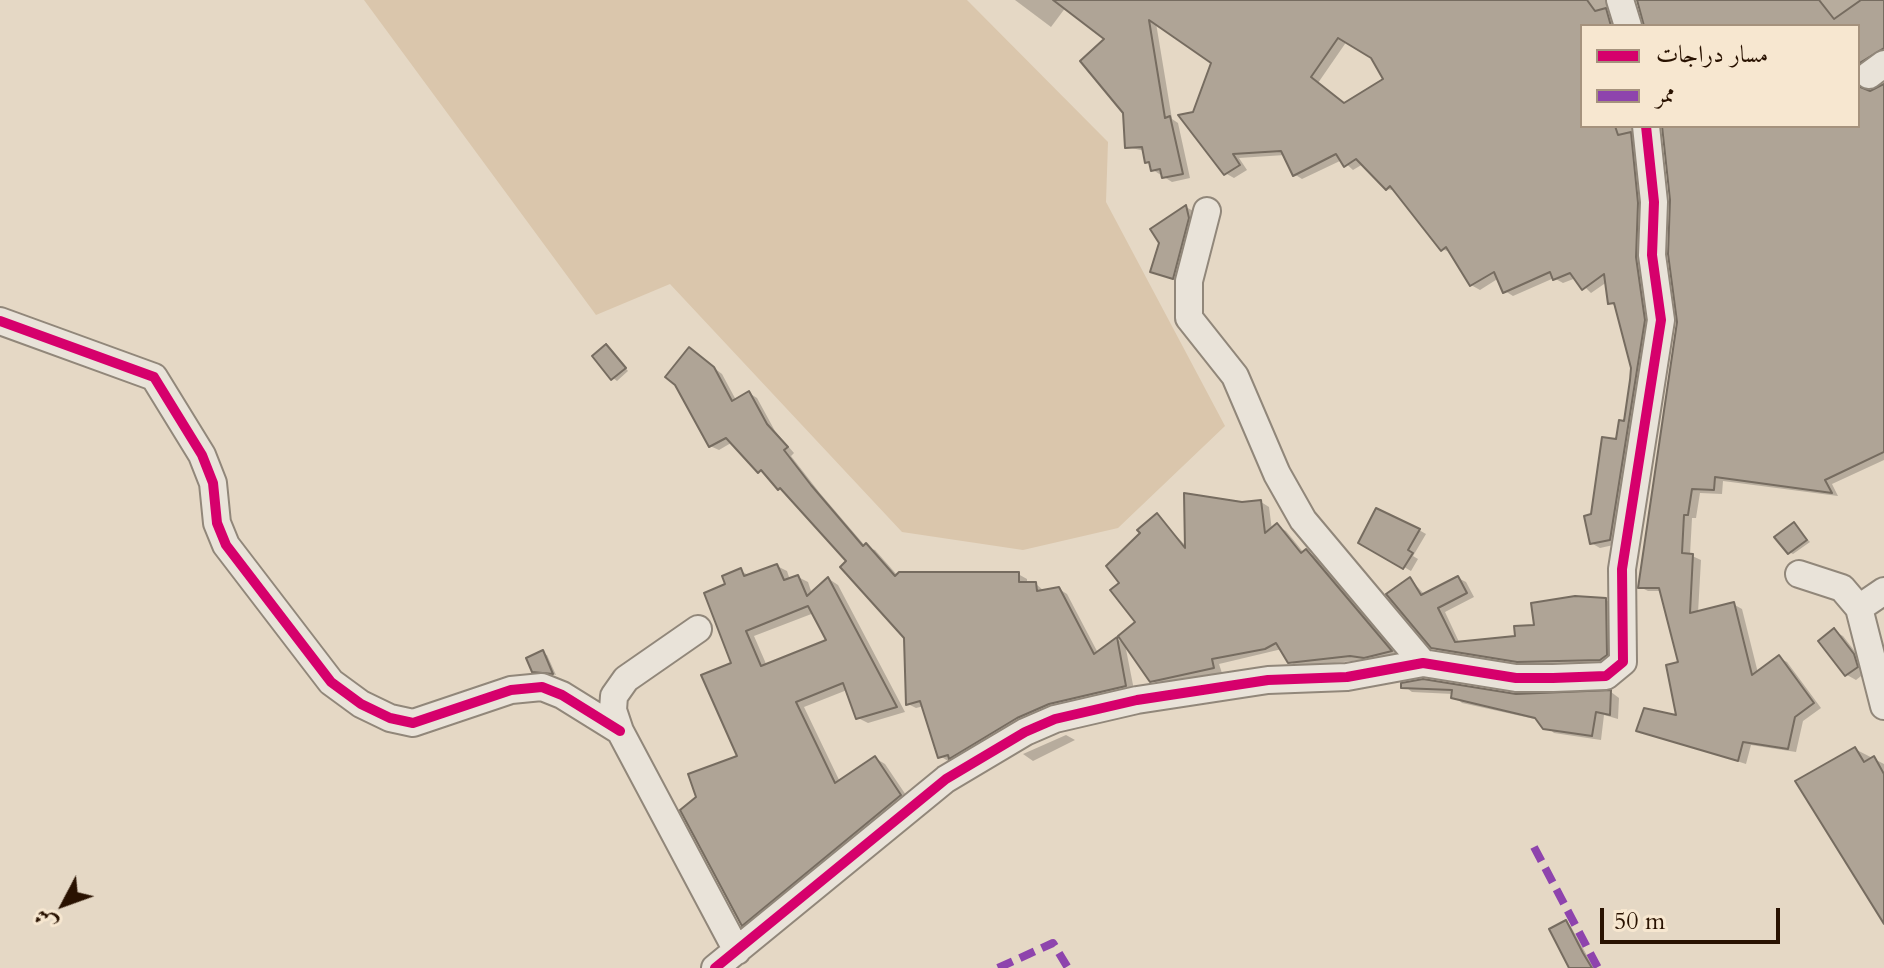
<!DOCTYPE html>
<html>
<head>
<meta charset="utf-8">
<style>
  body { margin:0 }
  #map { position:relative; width:1884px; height:968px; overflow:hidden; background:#e5d8c5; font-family:Cardo,Amiri,serif }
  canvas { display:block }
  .legend { position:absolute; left:1580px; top:24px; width:280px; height:104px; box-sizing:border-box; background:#f7e7d0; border:2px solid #a5927d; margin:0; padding:10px 14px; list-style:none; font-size:24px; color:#291201 }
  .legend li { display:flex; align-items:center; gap:16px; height:40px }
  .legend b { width:40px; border:2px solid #a5927d }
  .north { position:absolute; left:24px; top:864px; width:80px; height:80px; -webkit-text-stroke:6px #f7e7d0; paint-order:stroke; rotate:229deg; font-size:22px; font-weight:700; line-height:32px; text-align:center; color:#291201 }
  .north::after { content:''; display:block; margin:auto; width:28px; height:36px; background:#291201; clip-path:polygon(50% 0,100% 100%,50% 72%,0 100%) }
  .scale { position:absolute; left:1600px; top:908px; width:180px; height:36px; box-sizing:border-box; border:4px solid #291201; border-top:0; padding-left:10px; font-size:24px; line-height:28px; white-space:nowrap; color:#291201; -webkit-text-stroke:6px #f7e7d0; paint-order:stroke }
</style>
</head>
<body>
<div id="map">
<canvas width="1884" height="968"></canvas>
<ul class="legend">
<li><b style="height:10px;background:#d6006c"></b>مسار دراجات</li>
<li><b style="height:10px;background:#8e44ad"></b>ممر</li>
</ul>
<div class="north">ش</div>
<div class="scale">50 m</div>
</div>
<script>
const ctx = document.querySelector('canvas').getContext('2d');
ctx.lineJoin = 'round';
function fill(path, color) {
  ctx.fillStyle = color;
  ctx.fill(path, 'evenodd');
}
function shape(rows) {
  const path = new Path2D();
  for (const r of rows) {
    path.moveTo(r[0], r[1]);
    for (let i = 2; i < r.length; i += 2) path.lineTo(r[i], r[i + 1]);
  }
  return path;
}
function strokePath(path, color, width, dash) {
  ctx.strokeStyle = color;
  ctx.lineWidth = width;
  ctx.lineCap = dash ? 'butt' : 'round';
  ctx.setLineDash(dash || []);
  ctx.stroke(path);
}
const green = shape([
  [364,0,967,0,1108,142,1106,202,1225,426,1118,528,1023,550,902,532,670,284,596,315]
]);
const shadow = shape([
  [1015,0,1614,0,1618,26,1582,26,1582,126,1639,126,1653,325,1618,544,1600,548,1591,543,1593,516,1626,423,1633,368,1616,306,1610,303,1607,282,1591,293,1576,278,1563,283,1554,278,1513,296,1505,291,1499,278,1480,290,1471,285,1452,253,1442,249,1397,191,1387,189,1363,164,1353,170,1342,160,1302,179,1294,174,1285,155,1239,158,1247,170,1234,178,1225,173,1194,113,1214,62,1156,23,1172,119,1178,123,1190,178,1172,182,1153,170,1145,151,1127,147,1125,112,1107,39,1066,7,1051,27],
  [1347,41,1372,57,1386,80,1345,105,1318,83],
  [1639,0,1884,0,1884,55,1861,82,1864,90,1872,93,1884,85,1884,460,1832,484,1838,496,1723,481,1722,494,1700,493,1696,518,1692,518,1690,555,1701,560,1698,613,1733,604,1742,609,1758,673,1779,658,1787,662,1821,708,1803,721,1796,752,1751,745,1746,764,1639,730,1678,718,1680,664,1662,591,1648,591,1640,587,1679,322,1672,200,1662,126,1858,126,1858,26,1644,26],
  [1186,207,1195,212,1182,283,1153,272,1161,242],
  [610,349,628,371,617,381,613,378],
  [689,349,722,374,736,400,749,393,757,398,775,431,794,453,791,456,819,492,866,547,875,550,898,576,1018,574,1027,579,1027,584,1036,584,1044,591,1059,589,1067,594,1098,653,1117,639,1125,644,1134,690,955,759,948,761,940,756,924,706,916,708,908,704,906,638,811,517,731,443,719,450,710,446],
  [1261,502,1269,507,1272,530,1277,526,1286,531,1304,553,1315,556,1399,656,1374,661,1361,660,1299,667,1290,662,1282,649,1219,664,1222,673,1161,686,1151,680,1138,622,1122,583,1157,516,1187,547,1242,504],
  [1794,524,1810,542,1793,554,1789,552],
  [1419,530,1426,534,1413,556,1418,559,1411,571,1361,542],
  [777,566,787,571,790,580,798,577,808,582,812,594,829,579,838,585,905,712,868,723,858,718,847,690,804,707,840,782,875,758,885,764,910,801,752,930,743,924,740,758,728,585,741,571,750,576],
  [814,613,829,641,767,666,754,636],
  [1458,578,1466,582,1474,597,1445,612,1460,644,1517,638,1606,600,1614,605,1614,659,1608,664,1527,665,1441,652,1433,647,1410,579,1425,595],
  [1834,631,1843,636,1863,662,1866,672,1856,680,1847,675,1820,641],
  [542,653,547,655,556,675,534,670],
  [1403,685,1516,696,1611,692,1619,698,1618,719,1604,715,1601,740,1554,733,1539,720,1462,703,1453,694,1412,692],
  [1066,735,1075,740,1033,761,1023,754],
  [1855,749,1884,764,1884,920,1797,781],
  [1566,922,1570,925,1594,968,1573,968]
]);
const building = shape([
  [1053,0,1587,0,1595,11,1606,8,1611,26,1582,26,1582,126,1615,126,1618,135,1631,132,1638,203,1636,257,1645,320,1610,540,1590,544,1584,516,1591,514,1602,437,1616,439,1619,420,1624,421,1630,380,1631,368,1614,303,1608,304,1604,274,1582,290,1570,273,1553,280,1550,272,1503,293,1494,272,1470,286,1446,247,1441,251,1390,186,1386,190,1356,159,1344,167,1336,154,1293,176,1281,151,1233,154,1240,165,1224,175,1178,115,1193,112,1211,63,1149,20,1165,118,1170,116,1183,174,1162,178,1160,169,1151,171,1149,162,1145,163,1142,147,1125,148,1123,113,1080,61,1104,39,1053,0],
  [1338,38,1371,58,1383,79,1344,103,1311,77,1338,38],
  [1637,0,1819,0,1834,19,1861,0,1884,0,1884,48,1858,64,1858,26,1644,26,1637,0],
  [1884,84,1884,452,1825,480,1832,493,1715,477,1714,490,1692,489,1688,515,1684,515,1682,553,1693,554,1690,613,1734,602,1752,675,1779,655,1814,703,1795,717,1788,749,1743,742,1738,761,1636,731,1644,708,1676,715,1666,665,1678,662,1659,588,1638,588,1677,322,1668,254,1670,200,1662,126,1858,126,1858,86,1870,91,1884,84],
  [1186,205,1189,218,1173,279,1150,272,1159,243,1150,229,1186,205],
  [606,344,626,368,611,380,592,356,606,344],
  [689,347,714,367,732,401,749,391,767,424,788,447,784,450,811,485,863,546,866,543,895,576,899,572,1019,572,1019,582,1036,582,1037,591,1059,587,1094,654,1117,637,1126,686,1049,704,1017,718,949,759,948,755,938,758,920,701,906,705,904,638,840,567,846,561,780,488,778,490,761,470,758,473,726,438,709,447,675,385,665,377,689,347],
  [1184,493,1242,502,1261,500,1265,533,1277,523,1301,553,1306,549,1392,651,1364,658,1350,656,1288,663,1276,643,1265,649,1212,659,1214,668,1150,682,1118,636,1135,622,1110,590,1119,583,1106,566,1140,533,1137,530,1157,513,1185,548,1184,493],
  [1376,508,1420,529,1408,550,1413,553,1403,569,1358,543,1376,508],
  [1794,522,1807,540,1788,554,1774,537,1794,522],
  [777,564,784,580,798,575,807,596,828,577,897,707,856,719,843,683,796,702,835,783,875,756,901,795,742,926,680,810,696,797,688,774,737,756,701,675,731,663,704,593,725,584,722,576,741,568,744,576,777,564],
  [808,606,826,640,761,666,746,631,808,606],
  [1458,576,1467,593,1438,608,1455,642,1515,636,1514,626,1534,625,1531,603,1575,596,1606,598,1607,655,1600,660,1517,662,1431,648,1386,594,1410,577,1421,595,1458,576],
  [1834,628,1854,654,1858,667,1845,676,1818,641,1834,628],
  [543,650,553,674,532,672,526,658,543,650],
  [1423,679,1516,694,1611,690,1610,715,1596,712,1592,736,1543,729,1535,718,1451,698,1452,690,1401,688,1401,683,1423,679],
  [1855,747,1864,762,1874,756,1884,774,1884,924,1795,781,1855,747],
  [1566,920,1583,953,1592,968,1569,968,1549,929,1566,920]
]);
const minor = shape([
  [1620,0,1628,26],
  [1869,75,1884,64],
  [1207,211,1189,281,1189,318,1235,376,1277,474,1303,520,1423,663],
  [0,321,154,377,202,455,213,483,217,523,226,545,331,682,361,704,390,718,413,723,511,690,542,687,562,695,620,731],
  [1799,574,1842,588,1859,608],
  [1884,591,1859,608,1884,706],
  [698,629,626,679,614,696,613,710,620,731,737,951],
  [715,968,946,779,1025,732,1055,719,1137,700,1268,680,1347,677,1423,663,1516,678,1553,678,1606,676,1623,662,1622,569,1661,320,1652,255,1654,202,1646,126]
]);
const quiet = shape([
  [1534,847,1598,968],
  [998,968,1053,943,1068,968]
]);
const cycleway = shape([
  [0,321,154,377,202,455,213,483,217,523,226,545,331,682,361,704,390,718,413,723,511,690,542,687,562,695,620,731],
  [715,968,946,779,1025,732,1055,719,1137,700,1268,680,1347,677,1423,663,1516,678,1553,678,1606,676,1623,662,1622,569,1661,320,1652,255,1654,202,1646,126]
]);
fill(green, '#dac6ac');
fill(shadow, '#0003');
fill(building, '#afa496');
strokePath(building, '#766c60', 2);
strokePath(minor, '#91877a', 30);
strokePath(minor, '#e9e3d9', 26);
strokePath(quiet, '#8e44ad', 8, [16, 8]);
strokePath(cycleway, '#d6006c', 10);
</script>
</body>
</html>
